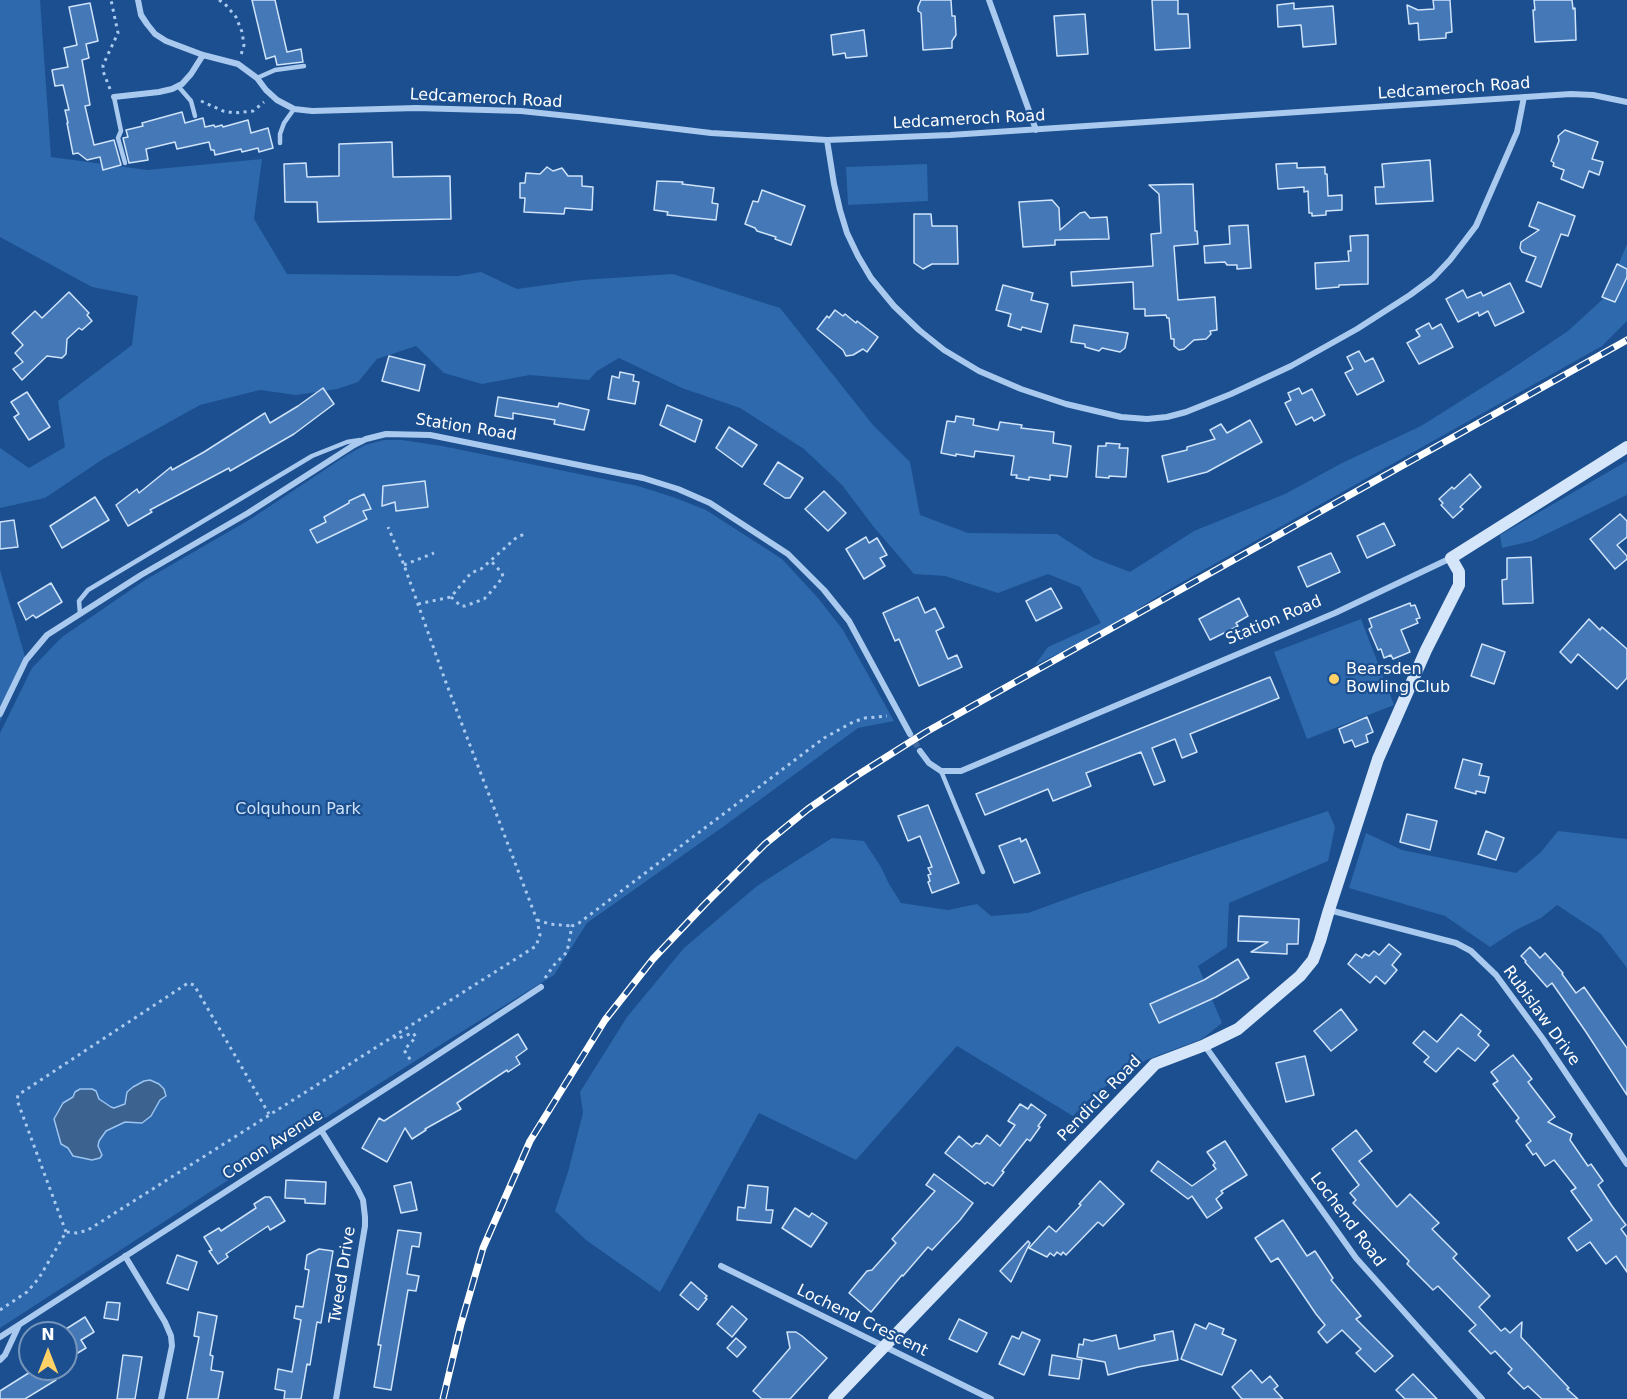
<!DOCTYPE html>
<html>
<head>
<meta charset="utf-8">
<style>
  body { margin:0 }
  #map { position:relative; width:1627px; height:1399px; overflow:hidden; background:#1b4f8f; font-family:"DejaVu Sans",sans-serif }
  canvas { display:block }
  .north { position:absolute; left:18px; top:1321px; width:60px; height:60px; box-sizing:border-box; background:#1b4f8f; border:2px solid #7695bc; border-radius:50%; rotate:0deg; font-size:16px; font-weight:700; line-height:24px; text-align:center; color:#fff }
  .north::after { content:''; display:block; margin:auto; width:21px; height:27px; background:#ffd166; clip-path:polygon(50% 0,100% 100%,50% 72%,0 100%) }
</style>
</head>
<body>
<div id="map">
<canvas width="1627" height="1399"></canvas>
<div class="north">N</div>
</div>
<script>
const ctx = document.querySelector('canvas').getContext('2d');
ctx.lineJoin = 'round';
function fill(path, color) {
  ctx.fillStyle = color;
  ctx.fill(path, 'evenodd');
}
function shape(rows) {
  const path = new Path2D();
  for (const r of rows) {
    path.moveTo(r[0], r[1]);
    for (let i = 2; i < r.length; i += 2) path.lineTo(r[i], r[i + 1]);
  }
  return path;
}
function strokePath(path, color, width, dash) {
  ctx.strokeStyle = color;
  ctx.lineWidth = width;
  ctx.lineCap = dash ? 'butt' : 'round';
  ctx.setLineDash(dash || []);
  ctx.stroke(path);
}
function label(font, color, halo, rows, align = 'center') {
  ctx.font = font + ' "DejaVu Sans",sans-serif';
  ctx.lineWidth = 4.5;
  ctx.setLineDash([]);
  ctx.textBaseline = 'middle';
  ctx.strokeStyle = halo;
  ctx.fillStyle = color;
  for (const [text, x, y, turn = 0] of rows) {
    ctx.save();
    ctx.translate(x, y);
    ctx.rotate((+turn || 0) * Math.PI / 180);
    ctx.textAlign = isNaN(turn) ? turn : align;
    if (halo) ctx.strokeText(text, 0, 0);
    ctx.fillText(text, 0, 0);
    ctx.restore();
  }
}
const green = shape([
  [0,0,40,0,51,157,147,170,262,159,254,219,287,274,457,276,481,272,517,289,582,280,673,274,780,308,873,425,910,462,920,515,968,533,1057,534,1094,558,1130,572,1194,531,1285,494,1342,463,1421,426,1510,370,1568,331,1604,298,1627,244,1627,321,1602,346,1168,590,1098,634,1035,665,1048,647,1101,623,1080,587,1048,574,998,593,945,576,914,574,873,526,842,485,804,449,740,408,682,388,619,358,597,371,589,380,530,375,482,384,444,373,416,346,377,359,358,382,337,389,296,395,260,390,200,405,103,459,45,498,0,508,0,448,29,468,65,447,58,401,132,345,138,296,92,287,0,237],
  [927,164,928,201,848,205,846,167],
  [384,440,402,440,442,446,638,486,673,497,706,510,782,559,818,598,843,630,894,721,858,728,720,829,587,923,554,975,445,1042,267,1155,0,1328,0,733,32,668,62,637,145,580,249,520,347,455,365,445],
  [1627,461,1627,495,1532,541,1502,548,1500,535],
  [0,570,26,660,0,722],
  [1361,619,1394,705,1307,739,1274,652],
  [1328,811,1335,827,1328,861,1229,903,1227,947,1198,966,1222,1023,1202,1039,1146,1060,1094,1094,1073,1116,957,1046,856,1160,759,1113,660,1292,586,1240,555,1211,568,1172,583,1113,580,1092,627,1017,684,948,757,886,832,838,864,841,881,867,889,884,901,903,948,910,977,904,991,916,1028,913,1083,893],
  [1558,831,1627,839,1627,968,1601,934,1557,905,1541,918,1516,930,1490,947,1445,916,1349,888,1366,833,1402,850,1516,873,1541,852]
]);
const water = shape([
  [150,1080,159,1084,164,1089,166,1096,160,1100,151,1116,142,1123,125,1122,106,1131,99,1141,98,1146,102,1155,100,1158,92,1160,73,1156,68,1148,61,1144,54,1119,63,1103,73,1097,75,1092,80,1089,92,1089,96,1091,99,1099,111,1107,114,1108,125,1104,127,1092,133,1087,144,1081,150,1080]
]);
const building = shape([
  [252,0,275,0,287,52,301,49,303,62,277,65,275,56,266,59,252,0],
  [921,0,951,0,952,16,955,16,956,35,952,41,952,48,923,50,921,13,918,11,918,7,921,0],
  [1152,0,1178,0,1178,14,1188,14,1190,48,1155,50,1152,0],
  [1433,0,1450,0,1452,32,1446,33,1446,38,1419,40,1418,23,1409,24,1407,5,1418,10,1434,9,1433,0],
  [1534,0,1572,0,1573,9,1575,8,1576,40,1535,42,1533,10,1535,10,1534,0],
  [90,3,98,41,86,44,89,58,82,60,90,105,85,106,94,145,114,140,121,165,103,170,100,157,87,160,78,153,73,154,67,123,68,123,65,110,69,110,63,85,55,86,52,70,68,67,64,48,77,45,69,7,90,3],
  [1294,3,1294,9,1333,6,1336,44,1303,47,1301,25,1278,27,1277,5,1294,3],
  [1085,14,1088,54,1057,56,1054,16,1085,14],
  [864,30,867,56,846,58,845,53,833,55,831,35,864,30],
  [182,112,185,123,203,118,205,127,214,125,215,127,222,125,223,127,248,120,251,133,268,128,273,148,259,152,258,148,242,152,241,149,215,155,214,150,211,150,209,142,177,149,175,142,146,149,148,160,129,163,123,138,128,137,126,130,143,126,142,123,182,112],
  [1565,130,1598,142,1592,159,1603,162,1599,175,1589,171,1583,188,1561,179,1564,170,1553,166,1554,163,1551,161,1559,141,1558,136,1565,130],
  [392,142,393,177,450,176,451,219,318,222,317,202,285,202,284,164,306,163,307,177,339,176,339,144,392,142],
  [1430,160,1433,201,1376,204,1375,187,1384,187,1382,164,1430,160],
  [1297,163,1297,168,1325,167,1325,174,1327,174,1328,196,1342,195,1342,210,1326,211,1326,215,1312,216,1312,213,1309,213,1308,191,1304,192,1304,187,1278,189,1276,164,1297,163],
  [547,167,553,171,562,168,568,176,582,176,582,186,593,187,592,210,565,208,564,214,524,212,525,198,520,198,520,183,525,183,526,173,540,174,547,167],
  [657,181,683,182,682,184,714,188,712,203,718,204,716,220,667,215,668,212,654,210,657,181],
  [1193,184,1195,231,1197,231,1198,244,1174,246,1178,300,1215,297,1217,330,1210,331,1211,334,1206,339,1194,340,1184,349,1179,350,1174,346,1174,339,1171,339,1169,318,1167,318,1166,315,1145,316,1145,309,1134,309,1133,282,1072,286,1071,272,1153,266,1151,234,1161,233,1159,194,1149,185,1193,184],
  [762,190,805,206,791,245,775,239,776,237,757,231,755,228,745,224,753,201,758,202,762,190],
  [1052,200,1059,208,1060,230,1080,213,1085,212,1090,218,1107,217,1109,239,1055,240,1055,245,1023,247,1019,202,1052,200],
  [1538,202,1575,216,1568,236,1561,234,1541,287,1526,281,1536,257,1522,252,1520,248,1521,242,1539,230,1529,226,1538,202],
  [914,214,931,214,932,226,957,226,958,264,932,264,923,269,914,263,914,214],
  [1248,225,1251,268,1237,269,1237,265,1227,265,1225,262,1205,263,1204,246,1230,244,1229,226,1248,225],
  [1368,235,1368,284,1339,285,1339,287,1316,289,1315,263,1349,261,1348,251,1351,251,1350,236,1368,235],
  [1617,264,1627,269,1627,277,1615,302,1602,297,1617,264],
  [1510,283,1524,312,1495,326,1488,311,1479,316,1478,312,1458,322,1446,299,1463,290,1467,298,1481,292,1483,296,1510,283],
  [1003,285,1033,293,1031,300,1048,304,1041,332,1022,327,1021,330,1008,326,1011,314,996,310,1003,285],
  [69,292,89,313,87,315,92,321,82,330,79,328,67,339,66,354,62,358,47,356,22,380,13,369,23,362,15,353,23,345,12,333,35,311,42,318,69,292],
  [835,310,843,316,845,314,856,323,857,321,878,337,867,352,863,349,853,355,846,356,843,350,817,329,827,316,829,318,835,310],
  [1429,323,1432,329,1441,324,1453,347,1419,364,1407,343,1420,336,1416,330,1429,323],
  [1074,325,1128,333,1125,348,1120,352,1102,348,1099,351,1085,347,1085,344,1071,342,1074,325],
  [1359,351,1365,362,1373,358,1384,381,1357,395,1345,373,1353,369,1347,357,1359,351],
  [389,356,425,365,419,391,382,381,389,356],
  [620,372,634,375,633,381,639,382,635,404,608,399,612,376,619,378,620,372],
  [323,388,334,404,294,434,230,471,229,468,150,510,152,512,128,526,116,505,137,489,139,493,171,467,172,470,204,452,265,413,270,423,298,406,323,388],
  [1299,388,1302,394,1312,389,1325,415,1314,421,1312,417,1296,425,1285,403,1291,400,1288,393,1299,388],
  [27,392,50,427,29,440,14,417,19,414,11,402,27,392],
  [498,397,558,407,559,403,589,410,584,430,554,424,555,420,513,413,513,419,495,416,498,397],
  [667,405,702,420,695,442,660,425,667,405],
  [956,416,974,419,973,425,998,430,1000,422,1022,425,1021,428,1054,432,1053,443,1071,446,1067,477,1050,475,1050,480,1029,477,1029,480,1016,478,1017,475,1011,475,1014,456,975,451,974,457,956,454,956,456,941,453,947,421,955,422,956,416],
  [1250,420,1262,442,1207,472,1168,482,1162,456,1187,450,1187,447,1215,439,1210,430,1221,424,1227,433,1250,420],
  [729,427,757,445,742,467,716,448,729,427],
  [1106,443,1120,444,1119,448,1128,448,1126,477,1109,476,1109,478,1096,477,1098,446,1106,446,1106,443],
  [778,462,803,478,790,498,785,498,764,484,778,462],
  [1470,474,1481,487,1460,507,1463,509,1453,518,1441,505,1443,503,1439,499,1452,487,1454,489,1470,474],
  [425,481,428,507,396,511,395,502,382,506,383,486,425,481],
  [824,491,846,513,828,531,805,509,824,491],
  [364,494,371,509,363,511,367,519,317,543,310,530,326,522,324,517,349,503,349,501,364,494],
  [95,497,109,520,62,548,50,526,95,497],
  [1620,514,1627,521,1627,537,1617,545,1627,556,1627,559,1615,569,1590,539,1620,514],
  [14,520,18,547,0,549,0,522,14,520],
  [1384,523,1395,545,1367,558,1357,536,1384,523],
  [866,537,869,543,877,538,887,555,880,558,885,566,864,579,846,549,866,537],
  [1331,553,1340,572,1307,587,1298,567,1331,553],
  [1531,557,1533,603,1503,604,1502,580,1507,579,1507,558,1531,557],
  [51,583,62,602,36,618,33,615,26,620,18,603,51,583],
  [1051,588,1062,608,1036,621,1026,601,1051,588],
  [918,597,925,613,935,608,944,627,936,631,948,659,957,655,962,667,919,686,899,639,895,641,883,613,918,597],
  [1239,598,1248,616,1236,623,1238,626,1210,640,1199,619,1239,598],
  [1410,603,1411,606,1415,605,1420,618,1416,619,1418,623,1401,630,1410,652,1393,659,1391,655,1384,658,1381,649,1378,650,1369,629,1372,627,1369,619,1410,603],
  [1589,619,1600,630,1602,627,1627,649,1627,678,1617,689,1578,654,1571,663,1560,652,1589,619],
  [1482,644,1505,652,1494,684,1471,676,1482,644],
  [1270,677,1279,698,1190,734,1197,752,1182,758,1175,739,1152,748,1165,781,1154,785,1141,752,1086,773,1091,786,1053,801,1048,789,985,815,976,794,1270,677],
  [1367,717,1373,732,1366,735,1368,742,1355,747,1352,740,1344,743,1339,729,1367,717],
  [1463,759,1482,764,1479,775,1489,777,1485,793,1476,791,1476,794,1455,788,1463,759],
  [928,805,959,883,932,893,928,882,930,881,928,875,931,874,928,868,932,867,920,836,908,841,898,816,928,805],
  [1407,814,1437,821,1430,850,1400,842,1407,814],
  [1486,831,1504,838,1496,860,1478,854,1486,831],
  [1020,838,1021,842,1026,839,1040,873,1014,883,999,846,1020,838],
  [1239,916,1299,919,1298,944,1287,944,1287,954,1251,952,1268,942,1238,941,1239,916],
  [1389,944,1401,954,1392,965,1397,970,1385,984,1376,976,1370,983,1348,964,1356,954,1362,958,1365,954,1369,956,1374,951,1379,955,1389,944],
  [1530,947,1540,958,1545,953,1563,973,1562,974,1576,993,1584,987,1627,1048,1627,1095,1586,1032,1552,983,1547,987,1525,962,1526,961,1521,956,1530,947],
  [1238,959,1249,978,1216,997,1159,1023,1150,1004,1204,980,1238,959],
  [1341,1009,1357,1030,1331,1051,1314,1031,1341,1009],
  [1461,1014,1481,1031,1478,1035,1489,1045,1475,1061,1458,1048,1436,1072,1424,1062,1429,1057,1413,1043,1424,1031,1437,1042,1461,1014],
  [518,1034,527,1049,516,1057,520,1064,508,1072,507,1070,457,1103,461,1109,425,1129,426,1130,412,1139,405,1128,387,1162,362,1148,379,1118,384,1121,518,1034],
  [1513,1055,1532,1079,1528,1082,1555,1117,1548,1122,1572,1134,1570,1140,1588,1166,1591,1164,1603,1181,1598,1185,1612,1206,1626,1225,1621,1229,1627,1237,1627,1272,1616,1256,1606,1264,1590,1242,1577,1251,1568,1238,1592,1220,1571,1191,1576,1188,1558,1165,1554,1160,1545,1166,1536,1153,1533,1155,1526,1145,1531,1141,1516,1121,1519,1118,1493,1084,1498,1081,1491,1072,1513,1055],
  [1305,1056,1314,1095,1286,1102,1276,1063,1305,1056],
  [1020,1104,1028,1109,1031,1104,1046,1115,1038,1126,1040,1127,1030,1141,1027,1139,1002,1171,1004,1172,993,1186,987,1182,985,1184,945,1153,959,1136,972,1147,976,1143,980,1144,987,1135,1000,1146,1015,1125,1008,1121,1020,1104],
  [1356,1130,1372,1151,1359,1161,1397,1207,1410,1194,1439,1223,1432,1229,1457,1254,1453,1258,1490,1296,1479,1307,1501,1331,1505,1328,1510,1333,1522,1322,1521,1337,1569,1388,1567,1389,1578,1399,1542,1399,1528,1386,1524,1389,1508,1373,1512,1369,1495,1351,1491,1354,1469,1331,1476,1325,1438,1286,1433,1290,1407,1264,1409,1261,1353,1203,1356,1200,1350,1193,1359,1185,1332,1149,1356,1130],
  [1225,1141,1247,1175,1221,1191,1223,1193,1216,1199,1222,1208,1207,1218,1192,1196,1188,1199,1151,1171,1158,1161,1192,1186,1216,1169,1213,1165,1215,1163,1207,1152,1225,1141],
  [934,1174,973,1203,960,1220,932,1250,928,1247,903,1276,902,1275,871,1312,849,1293,867,1271,872,1270,896,1243,892,1239,935,1191,926,1185,934,1174],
  [286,1180,326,1182,325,1204,305,1203,305,1199,285,1198,286,1180],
  [1100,1181,1124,1204,1103,1226,1098,1222,1066,1255,1063,1252,1061,1255,1057,1252,1054,1256,1050,1253,1047,1257,1029,1248,1049,1226,1056,1232,1081,1205,1079,1204,1100,1181],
  [411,1182,417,1210,401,1213,394,1186,411,1182],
  [748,1185,768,1187,766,1210,773,1210,771,1223,737,1220,738,1207,745,1208,748,1185],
  [265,1197,270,1197,285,1221,270,1230,268,1226,226,1254,228,1257,218,1264,209,1251,212,1250,204,1237,219,1228,221,1231,256,1208,254,1204,265,1197],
  [795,1208,809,1217,812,1213,827,1223,811,1247,782,1228,795,1208],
  [1283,1220,1307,1256,1315,1251,1333,1278,1331,1280,1361,1316,1356,1319,1393,1356,1375,1372,1356,1353,1361,1349,1342,1330,1327,1343,1318,1332,1325,1325,1316,1314,1278,1258,1271,1262,1255,1238,1283,1220],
  [398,1230,421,1233,419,1247,412,1246,407,1274,419,1276,416,1291,408,1290,391,1390,374,1387,381,1345,378,1345,398,1230],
  [1028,1241,1030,1243,1011,1282,1000,1271,1028,1241],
  [319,1249,333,1251,321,1323,317,1322,310,1365,307,1364,301,1399,284,1399,285,1391,275,1389,278,1369,292,1372,301,1320,294,1318,296,1306,303,1307,309,1270,305,1269,307,1255,319,1249],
  [177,1255,197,1262,188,1290,167,1283,177,1255],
  [691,1282,707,1296,705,1298,707,1299,698,1310,680,1295,691,1282],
  [107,1302,120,1303,118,1320,104,1318,107,1302],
  [732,1306,747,1319,732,1337,717,1324,732,1306],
  [198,1312,217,1316,210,1355,213,1356,211,1370,223,1372,218,1399,187,1399,199,1337,194,1336,198,1312],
  [85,1317,94,1332,81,1340,86,1348,66,1360,66,1329,85,1317],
  [959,1319,987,1333,977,1352,949,1339,959,1319],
  [1209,1323,1224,1329,1222,1334,1236,1340,1222,1375,1181,1359,1195,1324,1206,1329,1209,1323],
  [1173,1331,1178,1360,1138,1367,1108,1375,1105,1362,1077,1357,1079,1344,1083,1345,1084,1339,1092,1341,1116,1335,1119,1349,1155,1340,1154,1335,1173,1331],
  [787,1332,796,1332,802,1336,827,1358,790,1399,762,1399,753,1391,790,1348,787,1332],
  [1022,1332,1040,1340,1024,1375,999,1364,1012,1336,1019,1339,1022,1332],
  [736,1338,746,1347,737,1357,727,1348,736,1338],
  [123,1355,142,1357,135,1399,117,1399,123,1355],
  [1052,1355,1082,1360,1079,1379,1049,1375,1052,1355],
  [35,1369,48,1369,56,1380,25,1399,0,1399,0,1391,35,1369],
  [1251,1370,1262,1383,1270,1376,1278,1386,1274,1389,1283,1399,1242,1399,1232,1387,1251,1370],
  [1413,1374,1437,1399,1405,1399,1396,1390,1413,1374]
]);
const streetTunnel = shape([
  [910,734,920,751]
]);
const path = shape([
  [219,0,225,4,236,17,242,32,244,45,241,55],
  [110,89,103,71,103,65,118,33,111,0],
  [201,101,223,111,234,113,253,111,264,102],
  [404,565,434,553],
  [451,597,461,606,465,606,484,599,489,594,503,577,502,573,491,561],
  [418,604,451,597,471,573,481,569,517,537,525,534],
  [537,920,550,924,571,926],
  [545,978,554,965,567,952,572,926,579,923,824,738,853,722,865,718,887,716],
  [394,1036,396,1039,413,1033,416,1037,404,1050,411,1061],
  [66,1232,17,1100,18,1095,188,983,194,985,269,1114],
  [0,1310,27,1292,39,1278,66,1232,77,1233,88,1230,536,946,540,935,537,920,445,680,404,565,388,527]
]);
const lane = shape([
  [257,78,275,70,304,66],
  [178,86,191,101,195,116],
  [114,97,121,131,118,138,125,163],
  [280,143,280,134,284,123,294,109],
  [80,614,79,601,88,590,312,456,347,442,360,440],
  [941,771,983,872]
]);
const street = shape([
  [138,0,141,15,147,24,155,34,166,41,203,55,238,64,257,78,266,90,277,100,294,109,312,111,416,108,521,111,578,117,711,133,827,140,950,135,1571,94,1593,95,1627,102],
  [989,0,1036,130],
  [114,97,159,92,172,89,182,84,191,74,203,55],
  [827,140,834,184,840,210,847,233,858,256,871,278,894,306,919,330,944,350,979,371,1021,389,1066,404,1121,417,1147,419,1167,417,1186,412,1231,394,1291,366,1357,329,1410,295,1433,278,1450,260,1476,226,1517,132,1524,97],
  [0,714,26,660,47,635,141,575,248,513,354,445,366,439,386,434,430,435,643,478,678,489,710,503,788,554,824,590,849,621,910,734],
  [920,751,929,763,941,771,961,771,1335,613,1451,558],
  [1329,910,1456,943,1471,951,1496,975,1543,1039,1627,1164],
  [1205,1046,1356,1258,1482,1399],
  [321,1130,357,1188,363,1200,365,1217,365,1226,336,1399],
  [125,1256,165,1322,171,1336,172,1346,161,1399],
  [721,1266,991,1399],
  [0,1337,416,1069,541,987],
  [0,1360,5,1355,19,1325]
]);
const secondary = shape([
  [834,1399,1155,1064,1205,1045,1238,1029,1300,976,1313,960,1320,941,1329,910,1378,759,1426,650,1459,585,1459,572,1451,558,1627,447]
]);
const rail = shape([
  [443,1399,461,1324,483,1248,530,1141,605,1020,653,959,705,904,765,844,808,809,856,776,926,732,1627,340]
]);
const markers = [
  [1334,679,6,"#ffd166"]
];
const streetNames = [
  ["Ledcameroch Road",1454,89,-4],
  ["Ledcameroch Road",486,99,3],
  ["Ledcameroch Road",969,120,-3],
  ["Station Road",466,428,9],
  ["Station Road",1274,621,-23],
  ["Rubislaw Drive",1541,1016,54],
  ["Pendicle Road",1100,1099,-46],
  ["Conon Avenue",273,1145,-33],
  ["Lochend Road",1347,1220,53],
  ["Tweed Drive",343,1275,-81],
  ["Lochend Crescent",862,1321,26]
];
const poiNames = [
  ["Bearsden",1346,670],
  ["Bowling Club",1346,688]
];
const parkNames = [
  ["Colquhoun Park",298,810]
];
fill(green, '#2e69ad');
fill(water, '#3c6290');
strokePath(water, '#9cc4f0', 1.5);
fill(building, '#4478b7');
strokePath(building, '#cfe3fa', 1.5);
strokePath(streetTunnel, '#3d69a0', 6, [6, 3]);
strokePath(path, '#a9c9ee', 3, [3, 4.5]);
strokePath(lane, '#a9c9ee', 4.5);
strokePath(street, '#a9c9ee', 6);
strokePath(secondary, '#d6e6fa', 12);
strokePath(rail, '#fff', 7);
strokePath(rail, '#1b4f8f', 4.5, [14]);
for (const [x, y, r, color] of markers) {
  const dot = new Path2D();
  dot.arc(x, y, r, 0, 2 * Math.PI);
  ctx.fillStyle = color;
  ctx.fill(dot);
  strokePath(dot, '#1b4f8f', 2);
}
label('16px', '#fff', '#1b4f8f', streetNames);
label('16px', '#fff', '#1b4f8f', poiNames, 'left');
label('16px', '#cfe3fa', '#1b4f8f', parkNames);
</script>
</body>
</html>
